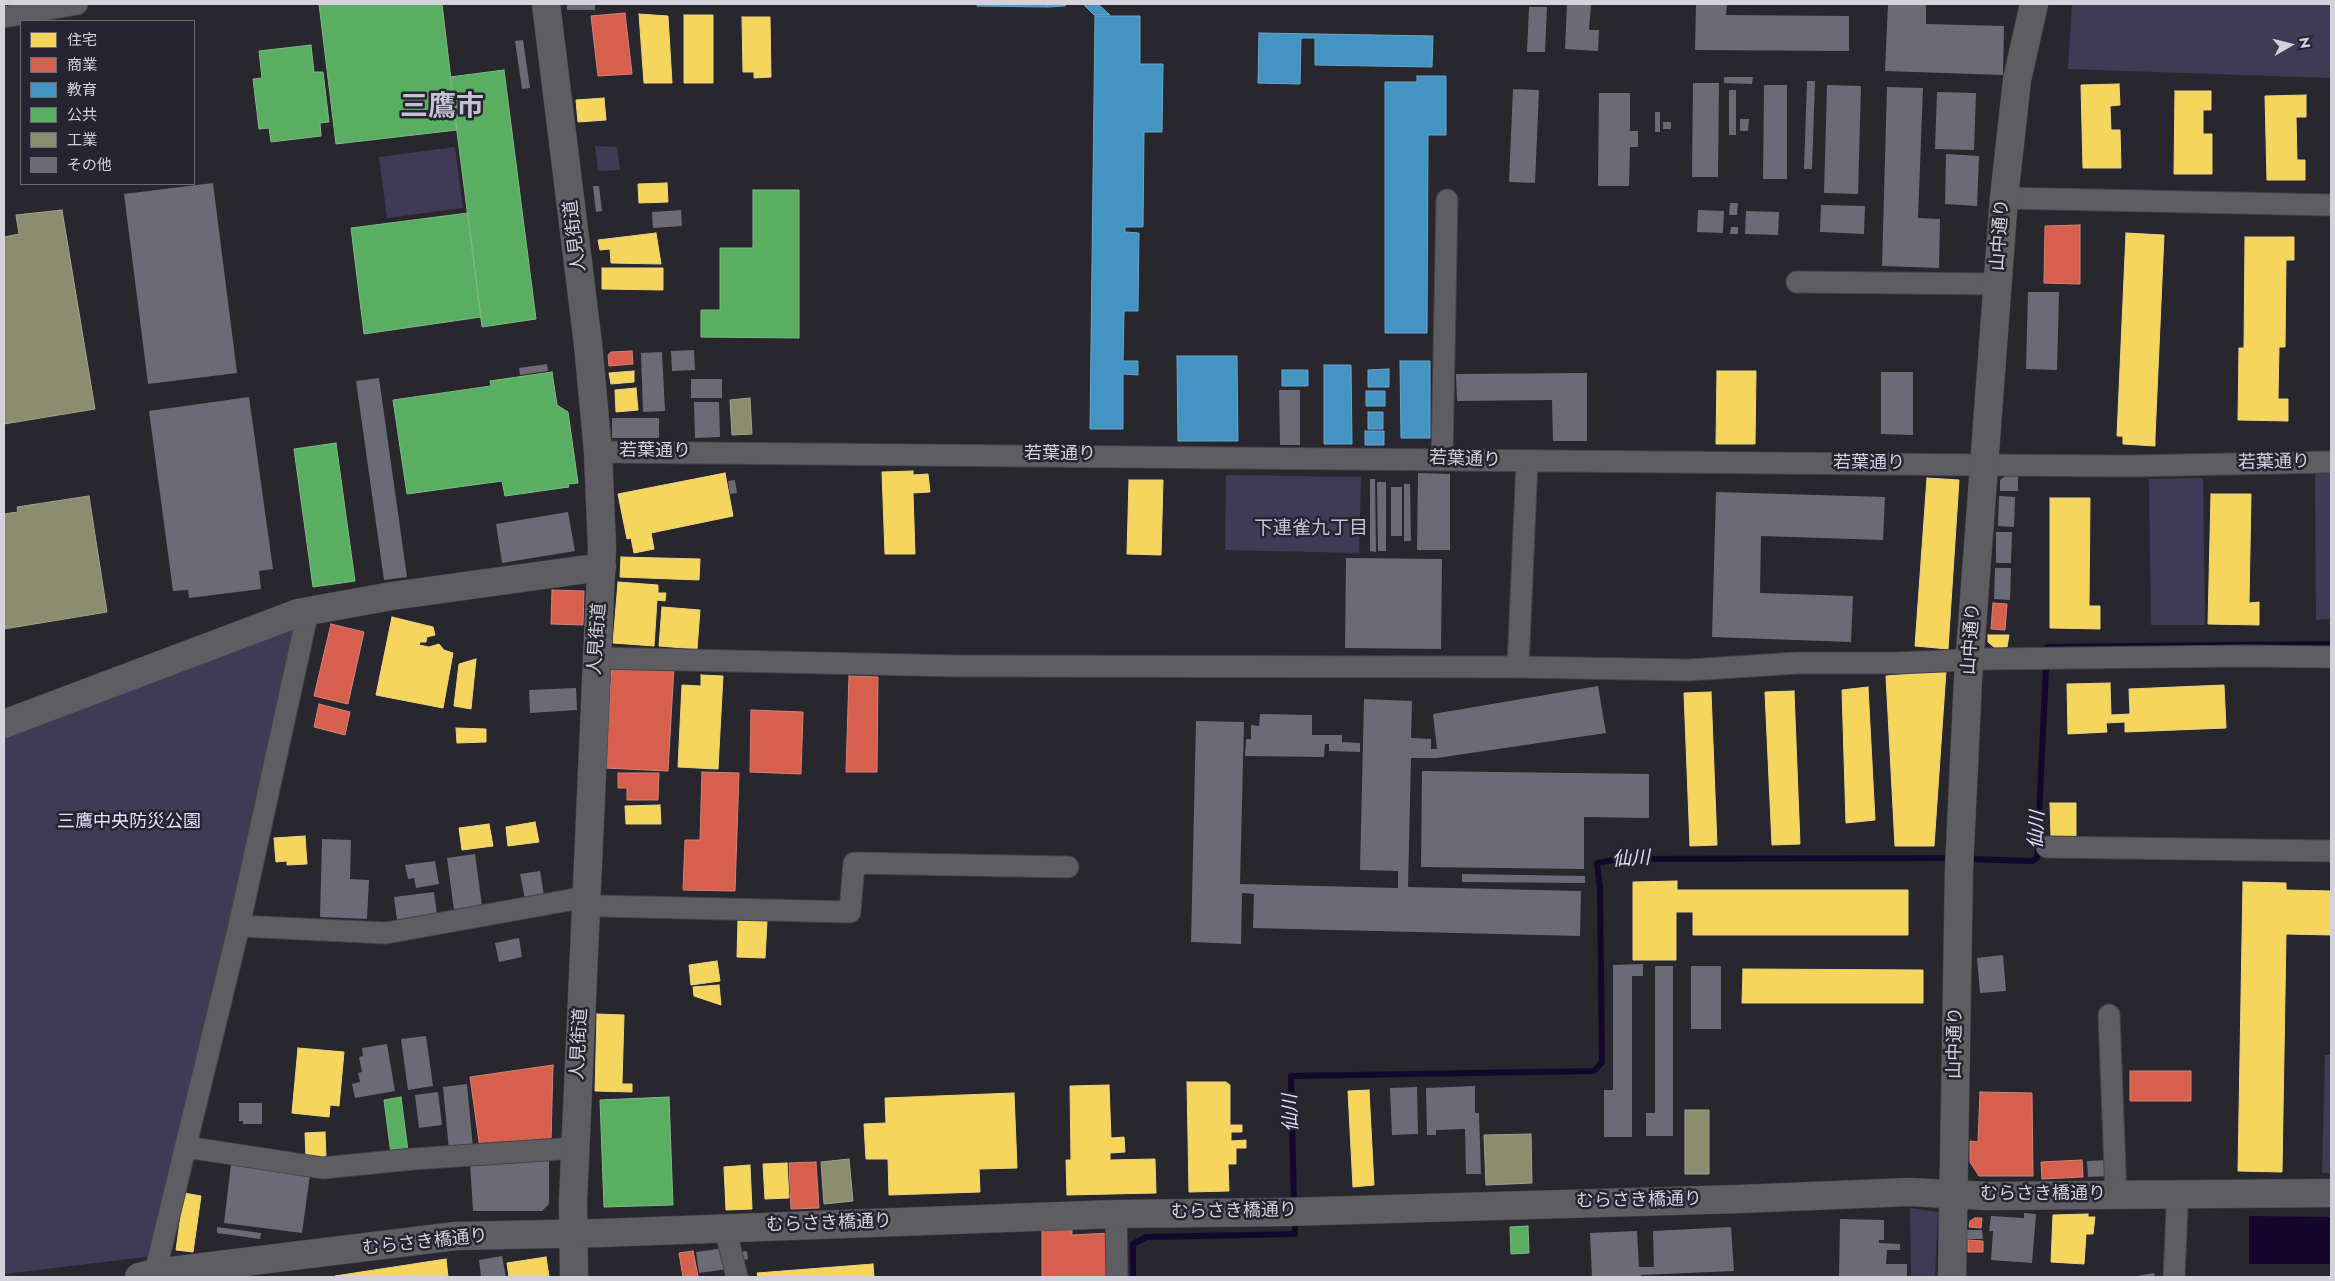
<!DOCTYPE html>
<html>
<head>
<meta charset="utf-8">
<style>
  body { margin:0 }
  #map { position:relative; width:2335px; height:1281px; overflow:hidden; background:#28272e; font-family:Jost,"Noto Sans JP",sans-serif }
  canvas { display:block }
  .frame { position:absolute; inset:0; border:5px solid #d4d3db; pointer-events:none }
  .legend { position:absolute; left:20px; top:20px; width:175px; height:165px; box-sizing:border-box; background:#262431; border:1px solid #6c6a75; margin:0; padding:6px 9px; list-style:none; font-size:15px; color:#d4d3db }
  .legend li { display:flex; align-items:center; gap:10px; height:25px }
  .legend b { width:25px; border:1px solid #6c6a75 }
  .north { position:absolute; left:2265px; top:20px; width:50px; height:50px; -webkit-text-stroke:4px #262431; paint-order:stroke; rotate:82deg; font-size:14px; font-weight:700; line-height:20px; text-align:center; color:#d4d3db }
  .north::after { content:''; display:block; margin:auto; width:18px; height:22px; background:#d4d3db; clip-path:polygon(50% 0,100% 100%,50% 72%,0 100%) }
</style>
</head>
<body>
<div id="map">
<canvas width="2335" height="1281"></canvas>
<div class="frame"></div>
<ul class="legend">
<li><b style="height:14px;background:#f6d55c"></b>住宅</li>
<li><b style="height:14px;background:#d6604d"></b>商業</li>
<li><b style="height:14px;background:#4393c3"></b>教育</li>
<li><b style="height:14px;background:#5aae61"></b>公共</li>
<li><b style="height:14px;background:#8c8c6e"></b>工業</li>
<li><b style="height:14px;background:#6c6a77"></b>その他</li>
</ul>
<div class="north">N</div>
</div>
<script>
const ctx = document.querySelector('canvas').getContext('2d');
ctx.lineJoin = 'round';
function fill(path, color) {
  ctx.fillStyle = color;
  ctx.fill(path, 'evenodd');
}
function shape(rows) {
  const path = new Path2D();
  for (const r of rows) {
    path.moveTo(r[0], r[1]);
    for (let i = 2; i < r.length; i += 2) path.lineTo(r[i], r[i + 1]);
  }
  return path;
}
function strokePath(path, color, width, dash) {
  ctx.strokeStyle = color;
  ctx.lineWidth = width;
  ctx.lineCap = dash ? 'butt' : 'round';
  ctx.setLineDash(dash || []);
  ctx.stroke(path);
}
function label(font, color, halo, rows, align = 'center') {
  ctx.font = font + ' Jost,"Noto Sans JP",sans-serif';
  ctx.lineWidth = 5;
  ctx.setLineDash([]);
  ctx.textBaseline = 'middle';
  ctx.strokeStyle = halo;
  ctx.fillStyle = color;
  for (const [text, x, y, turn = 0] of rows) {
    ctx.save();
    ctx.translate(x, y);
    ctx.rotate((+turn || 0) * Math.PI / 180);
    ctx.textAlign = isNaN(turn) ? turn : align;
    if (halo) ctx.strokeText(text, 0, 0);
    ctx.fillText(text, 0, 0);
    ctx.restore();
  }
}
const green = shape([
  [2072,4,2331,4,2331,78,2068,69],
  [595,146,617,147,620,170,598,171],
  [455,147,463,208,387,218,379,157],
  [2315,474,2331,474,2331,619,2316,620],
  [1226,475,1361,477,1359,553,1225,550],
  [2203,478,2205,625,2151,625,2149,479],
  [291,630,299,636,154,1256,4,1274,4,738,115,693],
  [2325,1055,2331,1055,2331,1173,2322,1173],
  [1910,1208,1938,1212,1935,1277,1911,1277]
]);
const water = shape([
  [2249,1216,2331,1217,2331,1264,2249,1264]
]);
const homes = shape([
  [639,14,668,16,672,83,644,83,639,14],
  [684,15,713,15,713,83,684,83,684,15],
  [742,17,770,17,771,77,754,78,754,72,743,72,742,17],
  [2119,84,2120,105,2110,106,2111,130,2120,130,2121,168,2083,168,2081,85,2119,84],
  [2175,91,2211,91,2211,110,2203,110,2203,134,2212,134,2212,174,2174,174,2175,91],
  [2306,95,2306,117,2296,117,2297,160,2305,160,2305,180,2267,180,2265,96,2306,95],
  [604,98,606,120,578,122,576,100,604,98],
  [667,183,668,202,639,203,638,184,667,183],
  [656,233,661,264,611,263,610,249,600,250,598,240,656,233],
  [2126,233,2164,235,2155,437,2117,436,2126,233],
  [2245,237,2294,237,2294,260,2286,260,2285,347,2279,347,2278,399,2288,399,2288,421,2238,420,2239,348,2244,348,2245,237],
  [602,268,663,268,663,290,602,289,602,268],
  [634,371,634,382,611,384,609,373,634,371],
  [1717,371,1756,371,1755,444,1716,444,1717,371],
  [636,388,638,410,616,412,615,390,636,388],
  [2123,436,2155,437,2155,446,2123,444,2123,436],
  [913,471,913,475,928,474,930,492,913,493,915,554,885,554,882,472,913,471],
  [725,473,733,516,651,533,654,549,634,553,631,538,627,539,618,494,725,473],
  [1927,478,1959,480,1948,649,1915,646,1927,478],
  [1129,480,1163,480,1161,555,1127,554,1129,480],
  [2211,494,2251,494,2249,603,2259,602,2259,625,2208,624,2211,494],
  [2050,498,2090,498,2089,606,2100,606,2100,629,2050,628,2050,498],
  [621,557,700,559,699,580,620,577,621,557],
  [618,582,658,585,658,593,666,593,665,601,657,600,654,646,613,643,618,582],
  [662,607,700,610,697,649,659,646,662,607],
  [392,617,433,627,435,635,427,637,426,642,420,642,419,645,429,647,439,644,444,650,453,653,443,708,376,695,392,617],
  [1988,635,2009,635,2007,647,1995,648,1988,642,1988,635],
  [476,659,471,709,454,706,459,664,476,659],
  [1946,671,1934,846,1895,846,1886,676,1946,671],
  [701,675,723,676,718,769,678,767,682,685,701,686,701,675],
  [2110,683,2111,715,2130,714,2129,689,2224,685,2226,728,2125,732,2125,722,2106,723,2107,732,2068,734,2067,684,2110,683],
  [1868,687,1875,820,1846,823,1842,690,1868,687],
  [1794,691,1800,844,1772,845,1765,692,1794,691],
  [1711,692,1717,845,1690,846,1684,693,1711,692],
  [456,728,486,729,486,742,457,743,456,728],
  [2050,803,2076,803,2076,838,2051,838,2050,803],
  [660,805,661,824,626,824,625,806,660,805],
  [535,822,539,842,508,846,506,827,535,822],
  [489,824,493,846,462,850,459,828,489,824],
  [305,836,307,864,287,865,287,861,276,862,274,838,305,836],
  [1677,881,1677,890,1908,890,1908,935,1693,935,1693,912,1676,912,1676,960,1633,960,1633,882,1677,881],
  [2243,882,2286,883,2286,890,2331,891,2331,935,2286,934,2282,1172,2238,1171,2243,882],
  [738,920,767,921,765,958,737,957,738,920],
  [717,961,720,981,691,985,689,965,717,961],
  [1743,969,1923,970,1923,1003,1742,1003,1743,969],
  [719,985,721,1005,694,996,693,987,719,985],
  [597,1014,624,1015,622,1084,632,1084,632,1092,595,1091,597,1014],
  [298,1048,344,1052,339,1106,330,1105,329,1117,292,1113,298,1048],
  [1187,1082,1226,1082,1230,1085,1230,1125,1242,1125,1242,1132,1231,1132,1231,1141,1246,1140,1246,1148,1236,1148,1236,1164,1228,1164,1229,1191,1189,1192,1187,1082],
  [1109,1085,1111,1138,1124,1137,1125,1152,1110,1153,1110,1160,1155,1159,1156,1193,1067,1195,1066,1160,1071,1160,1070,1086,1109,1085],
  [1369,1090,1374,1185,1353,1187,1348,1091,1369,1090],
  [1014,1093,1017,1168,979,1169,980,1192,889,1195,888,1159,866,1159,864,1124,886,1123,885,1098,1014,1093],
  [325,1132,326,1158,306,1158,305,1133,325,1132],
  [787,1163,789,1198,765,1199,763,1164,787,1163],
  [750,1165,752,1209,726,1210,724,1167,750,1165],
  [184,1193,201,1196,193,1252,176,1250,184,1193],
  [2088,1214,2088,1217,2095,1217,2093,1234,2086,1234,2084,1264,2051,1262,2053,1215,2088,1214],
  [546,1257,549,1277,509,1277,507,1263,546,1257],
  [446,1259,448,1277,335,1277,335,1276,446,1259],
  [873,1264,874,1277,758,1277,757,1273,873,1264]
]);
const shops = shape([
  [625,13,632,74,598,76,591,16,625,13],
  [2080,225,2080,284,2044,283,2045,226,2080,225],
  [632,351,633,364,609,366,608,355,611,352,632,351],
  [552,590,584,591,583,625,551,624,552,590],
  [1993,603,2007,604,2005,630,1991,629,1993,603],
  [331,624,364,632,348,704,314,696,331,624],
  [612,666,674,667,668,771,605,768,612,666],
  [849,676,878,677,877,772,846,772,849,676],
  [319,704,350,712,345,735,314,727,319,704],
  [751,710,803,712,801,774,750,772,751,710],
  [702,772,739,773,735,891,683,890,685,840,700,840,702,772],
  [618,773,659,773,658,800,627,800,627,788,618,788,618,773],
  [553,1065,551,1141,480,1149,470,1077,553,1065],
  [2130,1071,2191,1071,2191,1101,2130,1101,2130,1071],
  [1980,1092,2032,1093,2033,1176,1979,1176,1970,1162,1970,1141,1978,1142,1980,1092],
  [2082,1160,2083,1177,2042,1179,2041,1162,2082,1160],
  [816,1162,819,1208,791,1209,789,1163,816,1162],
  [1975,1218,1982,1218,1981,1228,1969,1227,1970,1221,1975,1218],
  [1072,1227,1072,1235,1110,1233,1112,1277,1042,1277,1042,1228,1072,1227],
  [1968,1240,1983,1241,1983,1252,1968,1252,1968,1240],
  [693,1251,698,1276,683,1277,679,1253,693,1251]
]);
const schools = shape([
  [977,4,1047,4,1047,7,977,6,977,4],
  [1048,4,1067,4,1065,6,1047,7,1048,4],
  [1083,4,1098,4,1110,15,1094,15,1083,4],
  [1095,16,1140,16,1140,64,1163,64,1162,132,1144,132,1143,227,1125,227,1125,232,1139,233,1138,311,1124,311,1123,361,1138,361,1138,375,1123,374,1123,429,1090,429,1095,16],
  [1259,33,1433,36,1432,67,1315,65,1315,38,1301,38,1300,84,1258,83,1259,33],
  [1417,76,1446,76,1446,135,1428,135,1427,333,1385,333,1385,82,1417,82,1417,76],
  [1177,356,1237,356,1238,441,1178,441,1177,356],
  [1400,361,1430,361,1430,438,1401,438,1400,361],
  [1324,365,1351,365,1352,444,1324,444,1324,365],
  [1389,369,1389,387,1368,387,1368,370,1389,369],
  [1282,370,1308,370,1308,386,1282,386,1282,370],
  [1366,391,1385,391,1385,406,1366,406,1366,391],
  [1368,412,1383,412,1383,429,1368,429,1368,412],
  [1365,431,1384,431,1384,445,1365,445,1365,431]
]);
const public = shape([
  [319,4,442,4,457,130,336,144,319,4],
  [311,45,314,72,323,72,329,122,320,123,321,136,271,142,269,128,259,129,253,79,262,78,259,51,311,45],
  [504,70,536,319,482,327,450,77,504,70],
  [753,190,799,190,799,338,701,337,701,310,720,310,720,248,753,248,753,190],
  [468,213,481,317,364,334,351,228,468,213],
  [552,372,557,405,568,412,578,483,568,484,569,487,505,496,502,481,407,494,393,400,491,386,490,381,552,372],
  [336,443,355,581,313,587,294,449,336,443],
  [401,1097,408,1151,391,1154,384,1100,401,1097],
  [669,1097,673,1205,604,1207,600,1100,669,1097],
  [1528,1226,1529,1253,1511,1254,1510,1227,1528,1226]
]);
const industry = shape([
  [62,210,95,409,4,424,4,237,19,234,16,215,62,210],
  [750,398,752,434,732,435,730,400,750,398],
  [89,496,107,612,4,629,4,514,18,512,17,507,89,496],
  [1685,1110,1709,1110,1709,1174,1685,1174,1685,1110],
  [1531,1134,1532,1183,1486,1185,1484,1135,1531,1134],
  [849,1159,853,1201,824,1204,821,1162,849,1159]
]);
const stream = shape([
  [1966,859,2032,861,2037,858,2047,647,2331,644],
  [1294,1205,1291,1076,1594,1071,1602,1062,1600,889,1597,863,1618,859,1953,858],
  [1133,1277,1133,1244,1146,1237,1295,1234,1295,1218]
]);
const building = shape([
  [567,4,595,4,595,10,567,10],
  [1567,4,1591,4,1589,30,1599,30,1598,51,1565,49],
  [1696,4,1727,4,1726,15,1849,16,1849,51,1695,50],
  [1888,4,1926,4,1926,24,2004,26,2003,75,1885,71],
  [1529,7,1547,7,1545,52,1527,52],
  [523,40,530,88,522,89,515,41],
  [1724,77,1753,77,1752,84,1724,83],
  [1807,81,1815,81,1812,169,1804,169],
  [1693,83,1719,83,1718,177,1692,177],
  [1764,85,1787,85,1787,179,1763,179],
  [1827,85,1861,86,1858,194,1824,193],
  [1887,87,1923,88,1918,218,1940,219,1939,268,1882,266],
  [1513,89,1539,90,1535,183,1509,182],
  [1729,90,1736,90,1736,135,1729,135],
  [1937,92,1976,93,1974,150,1935,149],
  [1599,93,1630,93,1630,131,1638,131,1638,147,1630,147,1629,186,1598,186],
  [1655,112,1660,112,1660,132,1655,132],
  [1740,119,1749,119,1748,131,1740,131],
  [1663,122,1671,122,1671,129,1663,129],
  [1946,154,1979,156,1977,206,1945,204],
  [213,183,237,373,148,384,124,194],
  [593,186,599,186,602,211,596,212],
  [1730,203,1738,203,1737,215,1729,215],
  [1821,205,1865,206,1864,234,1820,232],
  [681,210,682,226,653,228,652,212],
  [1698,210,1724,211,1723,233,1697,232],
  [1746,211,1779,212,1778,235,1745,234],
  [1731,227,1738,227,1738,234,1730,234],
  [2028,292,2059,292,2057,370,2026,369],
  [694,350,695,370,672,371,671,351],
  [662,352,665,411,643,412,641,353],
  [547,364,548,371,520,375,519,368],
  [1881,372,1913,372,1913,435,1881,434],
  [1587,373,1587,441,1553,441,1552,400,1457,401,1456,374],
  [379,378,407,577,384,580,356,381],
  [691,379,722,379,722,398,691,398],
  [1279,390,1300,390,1300,445,1280,445],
  [249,397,273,569,259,571,261,589,189,598,188,590,173,591,149,411],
  [694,402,719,402,720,437,695,438],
  [612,418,659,418,659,438,612,438],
  [1418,473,1450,474,1450,550,1417,550],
  [2007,475,2018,475,2018,491,2000,491,2000,480],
  [1370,479,1375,479,1376,552,1370,551],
  [735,480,737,493,730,494,728,481],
  [1377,482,1386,482,1386,551,1378,551],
  [1404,484,1410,484,1411,541,1404,541],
  [1391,487,1402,487,1402,536,1391,536],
  [1716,492,1885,497,1883,540,1761,536,1760,593,1853,596,1851,642,1712,637],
  [1999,496,2015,497,2014,527,1998,526],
  [568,512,575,551,502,563,496,524],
  [1996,532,2012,532,2011,563,1996,563],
  [1346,558,1442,559,1441,649,1345,648],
  [1995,568,2011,568,2010,600,1994,599],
  [1598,686,1606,733,1437,758,1411,758,1408,887,1581,891,1580,936,1253,928,1254,894,1242,893,1241,944,1191,942,1196,721,1244,722,1240,884,1398,888,1398,871,1360,870,1364,699,1412,701,1411,738,1431,739,1431,749,1437,749,1433,714],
  [576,688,577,710,530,713,529,690],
  [1260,714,1312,715,1312,735,1342,735,1342,742,1360,743,1360,752,1329,751,1329,744,1325,744,1324,757,1245,756,1246,739,1251,739,1251,725,1259,726],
  [1422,771,1649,774,1649,818,1584,817,1584,869,1421,867],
  [322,839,351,840,350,879,369,880,367,919,320,917],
  [475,854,482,906,454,910,447,858],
  [435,861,439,884,416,888,414,878,408,879,405,865],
  [540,871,544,895,525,899,520,874],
  [1462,874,1585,876,1585,883,1462,882],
  [434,892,437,915,397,920,394,897],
  [519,938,522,957,499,962,495,943],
  [2003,955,2006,991,1980,993,1977,958],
  [1643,964,1643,976,1632,976,1632,1137,1604,1137,1604,1090,1613,1090,1613,965],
  [1655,966,1673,966,1673,1136,1646,1136,1646,1113,1655,1113],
  [1691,966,1721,966,1721,1029,1691,1029],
  [426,1036,433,1086,408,1090,401,1039],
  [387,1044,395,1091,355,1098,352,1084,360,1082,358,1073,362,1072,359,1057,363,1056,362,1048],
  [467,1084,473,1148,449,1150,443,1087],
  [1475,1086,1475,1113,1479,1113,1481,1174,1466,1174,1465,1129,1436,1130,1436,1135,1427,1135,1426,1088],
  [1417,1087,1418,1134,1392,1135,1390,1088],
  [438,1092,442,1125,419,1128,415,1095],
  [239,1103,262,1103,262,1124,243,1124,243,1121,239,1121],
  [2109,1160,2110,1176,2088,1177,2087,1161],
  [549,1161,549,1204,542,1211,473,1211,470,1163],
  [231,1164,310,1175,302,1233,224,1223],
  [2024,1213,2036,1214,2032,1263,1991,1260,1993,1231,1989,1231,1991,1216,2024,1218],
  [1840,1219,1884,1220,1884,1240,1879,1240,1879,1243,1900,1244,1900,1250,1887,1250,1886,1264,1907,1264,1907,1277,1839,1277],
  [217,1227,261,1233,260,1239,217,1233],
  [1731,1227,1734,1271,1641,1275,1641,1277,1592,1277,1590,1233,1637,1231,1639,1267,1654,1267,1653,1231],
  [1967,1230,1982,1230,1983,1239,1967,1239],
  [725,1248,728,1269,699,1273,696,1252],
  [747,1251,748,1259,740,1261,739,1252],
  [502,1256,506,1277,481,1277,479,1260],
  [2154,1273,2155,1277,2137,1277,2137,1276]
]);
const street = shape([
  [4,17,77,4],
  [2004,198,2331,205],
  [1797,282,1997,284],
  [598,452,1984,465,2130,466,2331,462],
  [1442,458,1447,200],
  [596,658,958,666,1518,667,1689,670,1797,663,1897,663,1988,659,2244,656,2331,657],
  [1518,667,1527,462],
  [2047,847,2331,851],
  [239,926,386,933,575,899,600,906,850,912,854,863,1068,867],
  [2109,1015,2116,1195],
  [186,1147,323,1168,413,1159,575,1148],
  [1116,1214,1117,1277],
  [725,1228,737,1277],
  [154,1277,239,926,308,611],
  [2174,1277,2177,1209]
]);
const secondary = shape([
  [546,4,588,344,598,452,602,548,573,1201,574,1277],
  [4,724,298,613,392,596,602,567],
  [139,1277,155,1273,456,1236,601,1233,1116,1214,1286,1212,1740,1199,1909,1192,1988,1196,2331,1193],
  [1952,1277,1959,869,1968,680,2004,198,2017,80,2034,4]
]);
const streetNames = [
  ["山中通り",2001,235,-86],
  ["人見街道",576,236,-97],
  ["若葉通り",655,452],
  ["若葉通り",1060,455],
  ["若葉通り",1465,460,2],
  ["若葉通り",2274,463,-1],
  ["若葉通り",1869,464],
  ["人見街道",598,639,-86],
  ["山中通り",1972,639,-86],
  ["山中通り",1956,1043,-89],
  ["人見街道",580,1044,-87],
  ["むらさき橋通り",2043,1195],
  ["むらさき橋通り",1639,1201,-1],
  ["むらさき橋通り",1234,1212,-1],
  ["むらさき橋通り",829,1224,-2],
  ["むらさき橋通り",425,1243,-6]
];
const parkNames = [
  ["三鷹中央防災公園",129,823]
];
const neighbourhoodNames = [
  ["下連雀九丁目",1311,529]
];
const waterNames = [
  ["仙川",2038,830,-87],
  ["仙川",1631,860,-3],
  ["仙川",1292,1113,-92]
];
const townNames = [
  ["三鷹市",442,108]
];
fill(green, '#3f3b56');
fill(water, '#13072c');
fill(homes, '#f6d55c');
strokePath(homes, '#ecd482', 1);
fill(shops, '#d6604d');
strokePath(shops, '#d58278', 1);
fill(schools, '#4393c3');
strokePath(schools, '#6ea6ca', 1);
fill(public, '#5aae61');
strokePath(public, '#7fb986', 1);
fill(industry, '#8c8c6e');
strokePath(industry, '#a2a18f', 1);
strokePath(stream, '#13072c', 6);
fill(building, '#6c6a77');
strokePath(street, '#444349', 23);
strokePath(secondary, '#444349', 29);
strokePath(street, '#5e5d62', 21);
strokePath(secondary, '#5e5d62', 28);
label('18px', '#d4d3db', '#262431', streetNames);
label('18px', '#e2defd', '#262431', parkNames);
label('19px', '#c4c1d2', '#262431', neighbourhoodNames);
label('italic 19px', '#e3defe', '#262431', waterNames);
label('bold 28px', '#c4c1d2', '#262431', townNames);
</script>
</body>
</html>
